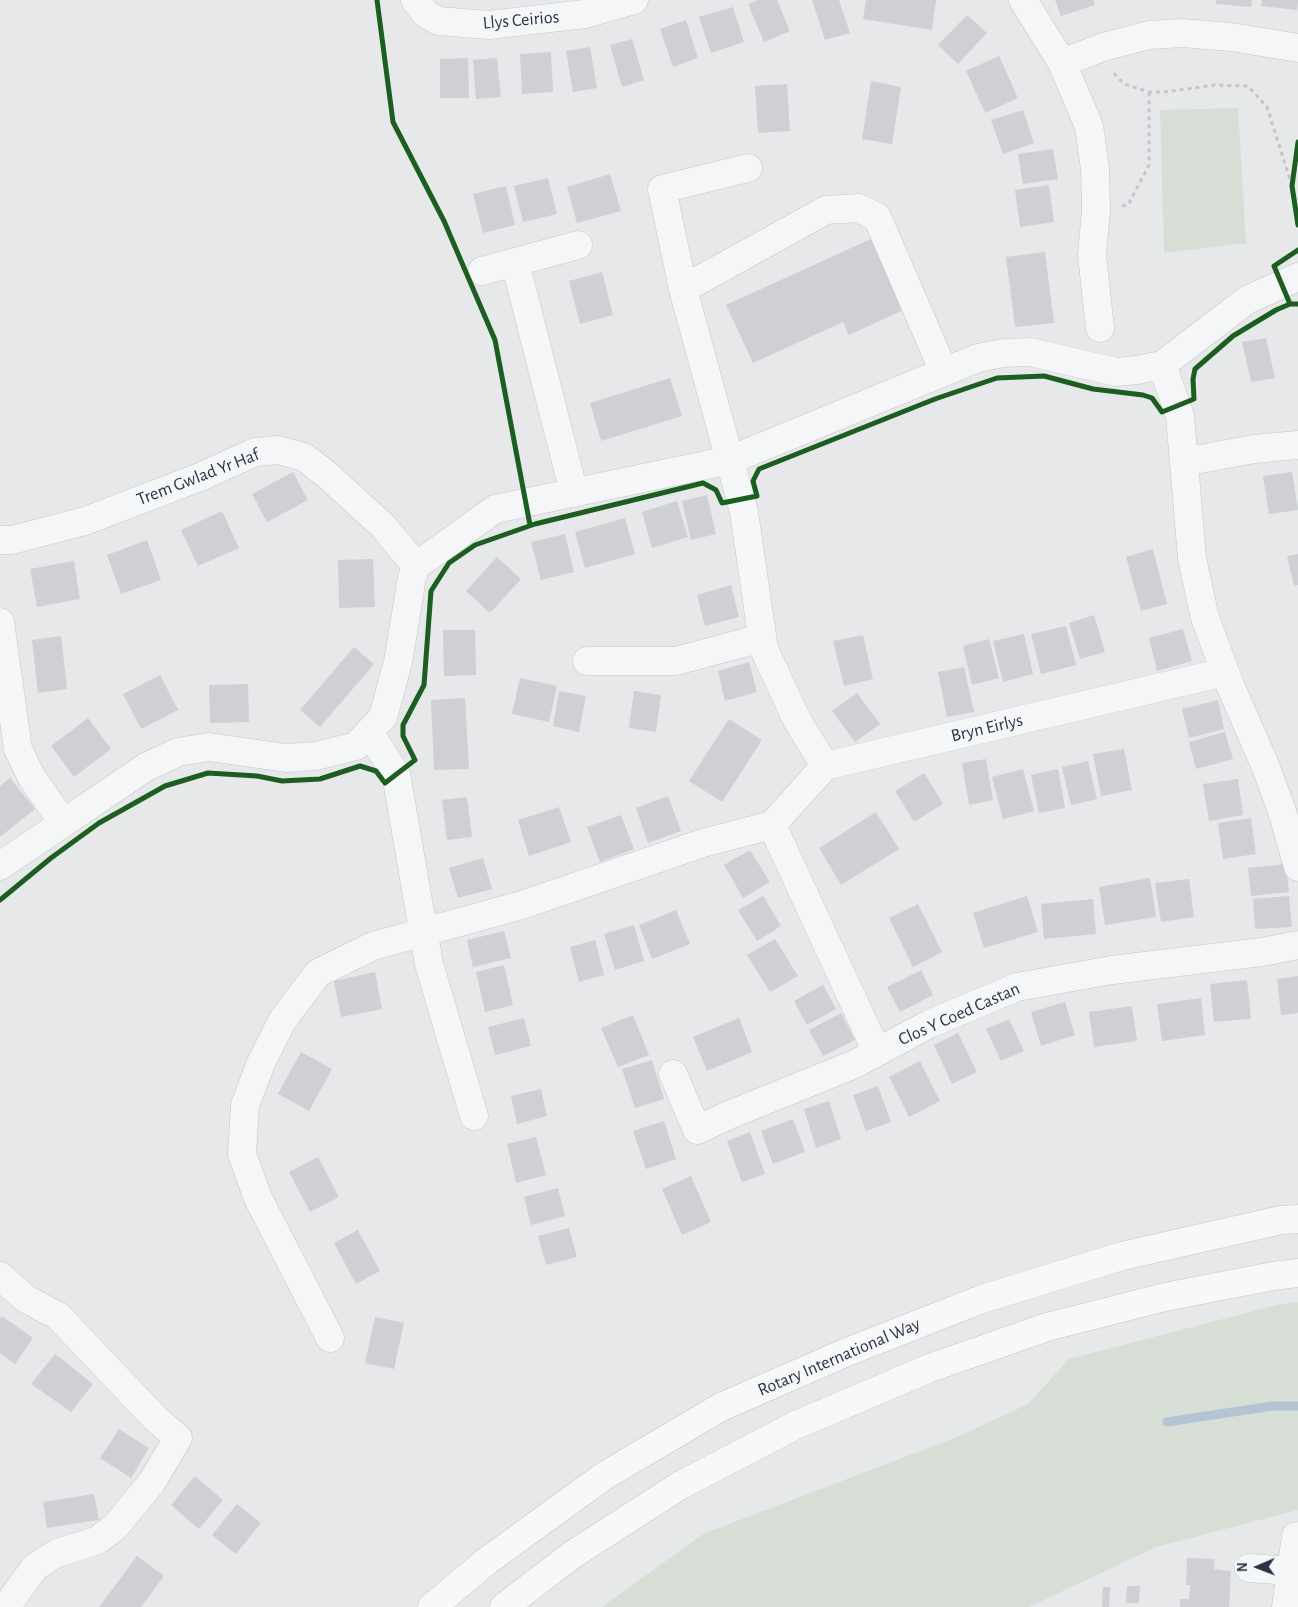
<!DOCTYPE html>
<html>
<head>
<meta charset="utf-8">
<style>
  body { margin:0 }
  #map { position:relative; width:1298px; height:1607px; overflow:hidden; background:#e6e8ea; font-family:"Alegreya Sans",sans-serif }
  canvas { display:block }
  .north { position:absolute; left:1233px; top:1542px; width:50px; height:50px; -webkit-text-stroke:4px #f4f6f9; paint-order:stroke; rotate:269deg; font-size:14px; font-weight:700; line-height:20px; text-align:center; color:#2b3445 }
  .north::after { content:''; display:block; margin:auto; width:18px; height:22px; background:#2b3445; clip-path:polygon(50% 0,100% 100%,50% 72%,0 100%) }
</style>
</head>
<body>
<div id="map">
<canvas width="1298" height="1607"></canvas>
<div class="north">N</div>
</div>
<script>
const ctx = document.querySelector('canvas').getContext('2d');
ctx.lineJoin = 'round';
function fill(path, color) {
  ctx.fillStyle = color;
  ctx.fill(path, 'evenodd');
}
function shape(rows) {
  const path = new Path2D();
  for (const r of rows) {
    path.moveTo(r[0], r[1]);
    for (let i = 2; i < r.length; i += 2) path.lineTo(r[i], r[i + 1]);
  }
  return path;
}
function strokePath(path, color, width, dash) {
  ctx.strokeStyle = color;
  ctx.lineWidth = width;
  ctx.lineCap = dash ? 'butt' : 'round';
  ctx.setLineDash(dash || []);
  ctx.stroke(path);
}
function label(font, color, halo, rows, align = 'center') {
  ctx.font = font + ' "Alegreya Sans",sans-serif';
  ctx.lineWidth = 4;
  ctx.setLineDash([]);
  ctx.textBaseline = 'middle';
  ctx.strokeStyle = halo;
  ctx.fillStyle = color;
  for (const [text, x, y, turn = 0] of rows) {
    ctx.save();
    ctx.translate(x, y);
    ctx.rotate((+turn || 0) * Math.PI / 180);
    ctx.textAlign = isNaN(turn) ? turn : align;
    if (halo) ctx.strokeText(text, 0, 0);
    ctx.fillText(text, 0, 0);
    ctx.restore();
  }
}
const green = shape([
  [1238,108,1246,243,1164,253,1160,110],
  [1298,1302,1298,1510,1156,1547,1029,1607,602,1607,703,1534,957,1437,1028,1404,1069,1359,1277,1305]
]);
const stream = shape([
  [1167,1422,1272,1406,1298,1406]
]);
const building = shape([
  [758,0,777,0,790,31,764,42,748,4],
  [812,0,839,0,850,33,825,40],
  [866,0,936,0,932,30,863,19],
  [1055,0,1093,0,1095,5,1061,16],
  [1216,0,1252,0,1251,7,1216,4],
  [1262,0,1298,0,1297,10,1261,6],
  [733,7,744,42,711,53,699,17],
  [967,15,987,33,958,64,938,45],
  [686,20,698,58,673,67,660,29],
  [632,39,644,80,622,87,610,45],
  [590,47,597,88,573,92,566,51],
  [551,52,553,92,522,94,520,54],
  [999,56,1018,98,985,113,966,71],
  [468,58,469,98,440,98,440,59],
  [497,58,501,97,476,99,473,60],
  [871,81,901,87,892,144,862,139],
  [787,84,790,131,758,133,755,86],
  [1023,110,1034,143,1003,154,991,120],
  [1053,149,1058,179,1023,184,1018,154],
  [610,174,621,211,577,223,567,187],
  [548,178,557,214,523,222,514,186],
  [1049,185,1054,222,1020,227,1015,190],
  [506,186,515,225,483,233,473,194],
  [875,237,908,308,849,335,843,322,753,363,726,305],
  [1045,252,1054,323,1015,327,1006,257],
  [602,272,613,315,580,324,569,281],
  [1266,338,1275,378,1251,382,1242,342],
  [670,378,682,416,601,441,590,403],
  [293,472,308,500,267,522,252,494],
  [1292,472,1298,510,1269,514,1263,476],
  [707,495,716,534,691,540,682,501],
  [677,501,688,537,652,548,642,512],
  [222,511,239,548,198,566,181,530],
  [625,518,635,554,585,568,575,532],
  [565,534,574,572,541,580,531,542],
  [147,540,161,580,121,594,107,555],
  [1153,549,1167,604,1141,611,1126,557],
  [1298,554,1298,585,1294,586,1287,556],
  [497,557,521,579,490,613,466,591],
  [373,559,375,607,339,608,338,560],
  [74,561,80,599,37,607,30,569],
  [731,585,739,617,705,626,697,595],
  [1094,615,1105,652,1080,659,1069,623],
  [1066,626,1076,665,1041,674,1031,634],
  [1183,629,1192,661,1157,671,1149,638],
  [443,630,475,630,476,675,444,676],
  [1024,634,1033,674,1003,682,993,641],
  [863,635,873,679,844,686,833,641],
  [61,636,67,689,38,693,32,640],
  [989,639,999,678,972,685,963,646],
  [354,647,374,664,320,727,300,710],
  [749,662,757,692,725,701,718,671],
  [964,667,974,712,947,717,938,672],
  [160,675,178,710,141,729,123,694],
  [520,678,557,686,549,722,512,714],
  [248,684,249,722,210,723,209,685],
  [559,691,586,696,579,732,553,726],
  [634,691,661,695,656,732,629,728],
  [857,693,880,724,855,742,832,711],
  [465,698,469,769,434,770,431,700],
  [1218,700,1224,729,1189,738,1182,709],
  [88,718,111,749,74,777,51,746],
  [729,719,762,740,722,802,689,781],
  [1225,732,1233,759,1196,769,1189,742],
  [1124,749,1132,790,1101,796,1093,754],
  [986,759,993,800,969,805,962,763],
  [1088,761,1097,799,1071,805,1062,767],
  [1023,769,1034,811,1003,819,992,777],
  [1058,769,1065,808,1039,813,1031,775],
  [924,773,943,804,914,822,895,791],
  [10,778,35,809,0,837,0,786],
  [1238,779,1243,815,1209,821,1203,784],
  [668,796,681,831,648,843,636,808],
  [467,797,472,837,447,840,442,800],
  [559,807,571,842,529,856,518,820],
  [876,812,899,849,841,885,819,848],
  [621,815,634,849,600,862,587,827],
  [1251,818,1256,854,1223,859,1218,823],
  [750,850,770,882,743,898,724,865],
  [483,858,492,889,458,898,449,868],
  [1286,864,1289,892,1251,896,1248,868],
  [1150,878,1156,917,1105,925,1099,887],
  [1189,879,1194,917,1161,922,1155,883],
  [763,896,781,926,757,941,738,910],
  [1027,896,1038,932,984,948,973,913],
  [1289,896,1292,927,1255,929,1253,899],
  [1093,899,1096,934,1044,939,1041,904],
  [918,904,942,952,913,967,889,918],
  [676,910,690,944,652,959,639,925],
  [634,925,644,961,615,970,604,934],
  [504,931,511,958,473,967,467,940],
  [775,939,798,976,770,992,747,955],
  [595,940,604,975,579,982,570,947],
  [504,965,513,1005,485,1012,476,972],
  [921,970,933,995,900,1012,887,987],
  [375,972,382,1009,341,1017,334,981],
  [1298,976,1298,1013,1281,1015,1277,979],
  [1247,980,1251,1019,1214,1022,1210,984],
  [823,985,836,1009,807,1025,794,1001],
  [1201,998,1205,1035,1162,1041,1157,1004],
  [1065,1002,1075,1035,1041,1046,1031,1012],
  [1132,1006,1137,1041,1094,1047,1089,1012],
  [841,1013,855,1040,823,1056,809,1030],
  [633,1015,649,1055,618,1067,601,1028],
  [524,1018,531,1046,495,1055,488,1027],
  [739,1018,752,1052,707,1071,693,1037],
  [1009,1019,1024,1051,1001,1061,986,1029],
  [958,1033,977,1072,952,1084,934,1045],
  [301,1052,332,1069,309,1111,278,1094],
  [652,1060,664,1099,635,1108,622,1069],
  [920,1061,940,1101,909,1117,889,1077],
  [878,1086,891,1122,866,1131,853,1095],
  [541,1089,547,1116,517,1124,511,1096],
  [829,1101,841,1139,816,1148,804,1109],
  [793,1119,805,1152,773,1164,761,1131],
  [664,1121,676,1159,646,1169,633,1131],
  [750,1132,765,1174,742,1182,727,1141],
  [536,1137,546,1175,516,1183,507,1144],
  [318,1157,339,1197,310,1212,289,1172],
  [691,1176,711,1222,682,1235,662,1189],
  [558,1188,565,1216,531,1225,524,1197],
  [569,1228,577,1257,546,1265,538,1236],
  [358,1230,380,1271,356,1284,334,1243],
  [2,1316,33,1338,15,1364,0,1353,0,1319],
  [375,1317,404,1323,394,1369,365,1363],
  [55,1354,93,1384,71,1412,31,1384],
  [119,1429,149,1448,131,1478,100,1458],
  [195,1476,223,1500,199,1529,171,1505],
  [94,1494,99,1520,47,1528,43,1502],
  [237,1504,261,1523,236,1554,212,1535],
  [137,1556,164,1576,141,1607,99,1607],
  [1187,1558,1215,1559,1214,1569,1231,1571,1229,1607,1180,1607,1180,1599,1189,1599,1190,1585,1186,1585],
  [1127,1586,1140,1586,1139,1603,1126,1603],
  [1103,1587,1110,1587,1109,1607,1102,1607]
]);
const path = shape([
  [1114,73,1124,84,1149,92,1164,92,1215,85,1248,86,1267,107,1292,186],
  [1122,206,1128,205,1149,165,1149,92]
]);
const minor = shape([
  [415,0,426,14,438,21,489,25,585,14,634,0],
  [1023,0,1062,63,1089,126,1095,169,1096,210,1092,255,1100,328],
  [1062,63,1103,47,1149,35,1182,33,1231,37,1298,48],
  [748,168,662,189,683,289,744,512,764,649,797,720,825,766],
  [515,262,574,493],
  [482,271,578,245],
  [683,289,826,210,858,208,877,217,944,372],
  [1162,365,1180,416,1192,558,1205,618,1230,685,1265,765,1282,811,1298,867],
  [1184,462,1254,449,1298,445],
  [0,540,12,540,85,521,200,477,255,452,278,450,304,457,326,474,383,526,416,566],
  [0,622,18,749,31,776,63,823],
  [587,661,676,661,762,638],
  [369,732,396,774,429,964,474,1116],
  [772,825,825,766,1225,672],
  [0,866,146,767,178,752,209,747,286,758,316,756,356,746,383,717,398,662,412,577,416,566,495,509,730,460,978,358,1003,353,1030,352,1116,372,1137,370,1162,365,1247,300,1298,277],
  [673,1074,697,1130,729,1115,855,1064,929,1024,1017,987,1112,970,1262,952,1298,945],
  [0,1276,26,1299,58,1316,156,1419,178,1438,152,1482,115,1527,96,1541,57,1553,35,1567,6,1607],
  [330,1338,258,1198,242,1154,245,1105,261,1063,282,1021,318,973,373,946,522,905,703,843,772,825,877,1052],
  [1249,1568,1291,1571],
  [1286,1607,1296,1536]
]);
const major = shape([
  [432,1607,487,1561,604,1476,721,1407,847,1352,982,1299,1122,1256,1281,1220,1298,1219],
  [504,1607,572,1555,679,1486,796,1425,930,1368,1047,1327,1165,1297,1273,1276,1298,1273]
]);
const cycleway = shape([
  [377,0,393,122,444,221,495,340,530,525],
  [1298,142,1292,186,1298,225],
  [1298,250,1274,266,1290,304,1298,304],
  [0,900,51,858,99,823,165,786,208,773,257,776,282,781,320,779,360,766,376,771,385,783,415,760,403,736,403,725,424,685,431,591,449,563,475,545,535,524,703,483,716,490,722,503,757,496,753,481,759,469,935,399,997,378,1044,376,1093,389,1143,395,1152,398,1162,412,1194,399,1193,379,1195,369,1233,336,1276,310,1290,304]
]);
const streetNames = [
  ["Llys Ceirios",521,20,-5],
  ["Trem Gwlad Yr Haf",198,477,-21],
  ["Bryn Eirlys",987,728,-13],
  ["Clos Y Coed Castan",959,1014,-24],
  ["Rotary International Way",839,1357,-23]
];
fill(green, '#d6ded6');
strokePath(stream, '#b4c4d5', 9);
fill(building, '#ced0d3');
strokePath(minor, '#c4c6c8', 29);
strokePath(major, '#c2c5c8', 29);
strokePath(path, '#c5c6ca', 3, [4, 4]);
strokePath(minor, '#f5f6f7', 28);
strokePath(major, '#f8f8f8', 28);
strokePath(cycleway, '#1b5e20', 5);
label('18px', '#2b3445', '#f4f6f9', streetNames);
</script>
</body>
</html>
